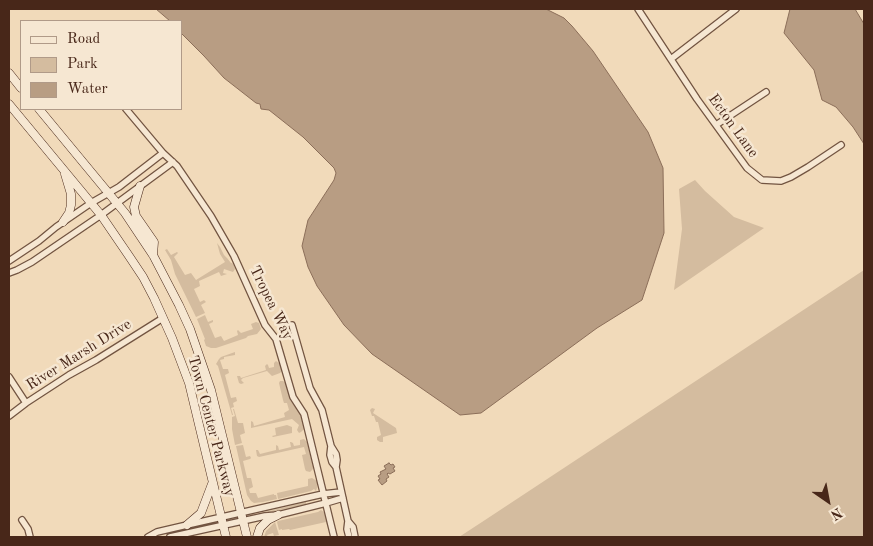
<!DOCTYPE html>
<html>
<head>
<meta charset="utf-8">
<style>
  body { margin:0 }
  #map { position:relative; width:873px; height:546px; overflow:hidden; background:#f1daba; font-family:"Old Standard TT",serif }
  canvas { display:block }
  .frame { position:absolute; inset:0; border:10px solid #482719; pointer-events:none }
  .legend { position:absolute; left:20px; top:20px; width:162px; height:90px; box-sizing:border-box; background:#f6e7d2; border:1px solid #b09a88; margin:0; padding:6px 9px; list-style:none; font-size:15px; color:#482719 }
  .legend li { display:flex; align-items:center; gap:10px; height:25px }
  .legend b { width:25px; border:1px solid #b09a88 }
  .north { position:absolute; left:803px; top:476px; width:50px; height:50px; -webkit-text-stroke:4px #f6e7d2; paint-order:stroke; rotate:147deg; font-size:14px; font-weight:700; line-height:20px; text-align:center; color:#482719 }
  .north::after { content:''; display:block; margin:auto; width:18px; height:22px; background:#482719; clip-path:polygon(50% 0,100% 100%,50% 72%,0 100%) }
</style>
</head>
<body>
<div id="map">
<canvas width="873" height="546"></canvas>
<div class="frame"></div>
<ul class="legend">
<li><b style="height:6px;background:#f6e7d2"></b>Road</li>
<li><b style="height:14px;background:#d4bc9f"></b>Park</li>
<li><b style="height:14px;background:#b89d83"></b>Water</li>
</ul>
<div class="north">N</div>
</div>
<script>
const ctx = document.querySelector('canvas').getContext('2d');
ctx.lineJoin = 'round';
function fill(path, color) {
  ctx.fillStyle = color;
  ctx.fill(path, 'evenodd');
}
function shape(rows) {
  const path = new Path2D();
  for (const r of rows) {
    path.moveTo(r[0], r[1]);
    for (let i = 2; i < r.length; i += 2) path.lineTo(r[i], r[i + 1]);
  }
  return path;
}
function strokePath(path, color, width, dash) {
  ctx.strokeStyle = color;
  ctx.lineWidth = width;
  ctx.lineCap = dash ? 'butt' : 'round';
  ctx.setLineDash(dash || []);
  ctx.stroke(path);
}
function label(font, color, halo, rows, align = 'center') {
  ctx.font = font + ' "Old Standard TT",serif';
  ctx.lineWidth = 5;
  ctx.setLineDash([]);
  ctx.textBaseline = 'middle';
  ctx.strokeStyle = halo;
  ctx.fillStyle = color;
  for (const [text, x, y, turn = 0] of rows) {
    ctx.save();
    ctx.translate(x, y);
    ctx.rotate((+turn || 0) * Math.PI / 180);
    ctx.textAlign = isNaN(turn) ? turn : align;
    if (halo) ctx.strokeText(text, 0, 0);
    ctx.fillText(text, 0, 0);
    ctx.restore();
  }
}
const green = shape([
  [695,180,705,191,734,217,764,228,674,290,682,229,679,189],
  [217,243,220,247,224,255,227,258,231,263,232,263,234,265,235,269,233,272,224,269,223,273,227,274,221,276,219,272,199,281,200,286,194,289,200,302,204,300,206,302,201,305,205,313,196,317,175,274,171,260,165,250,167,249,171,255,177,252,178,253,174,257,185,275,191,273,196,280,225,262,220,254],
  [864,270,864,537,459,537,482,522],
  [205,315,208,322,213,320,213,322,209,324,215,338,221,336,224,341,238,335,237,331,238,330,241,333,253,329,251,324,256,322,259,323,261,329,257,334,248,336,246,338,216,348,211,348,206,346,204,340,205,339,197,319],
  [235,352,235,355,224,357,224,359,220,360,223,369,228,369,229,373,225,375,231,398,236,397,237,401,233,403,234,407,231,408,233,415,232,415,218,366,216,364,219,359,221,357],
  [276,361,280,364,282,371,280,373,272,376,267,371,243,378,241,380,244,383,241,384,239,383,237,376,240,376,241,378,266,370,265,366,267,364,268,365,269,368,274,367,274,363],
  [280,381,283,381,286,383,290,400,301,415,304,427,304,429,301,432,299,433,297,430,299,425,292,419,251,428,251,421,253,422,254,426,285,417,284,413,289,410,287,403,284,403,283,400,279,383],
  [372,408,375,409,373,413,396,428,397,433,383,437,383,442,380,442,377,440,377,437,381,435,378,422,376,422,374,416,372,416,370,410],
  [233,409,234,409,238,423,243,423,245,433,240,435,242,443,235,445,232,429,232,417,235,416],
  [287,425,292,427,292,433,273,437,272,436,276,435,275,428],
  [304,439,307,442,313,466,313,469,310,472,306,471,305,469,302,455,306,454,304,447,259,457,257,456,256,450,258,450,260,454,276,450,276,445,278,446,279,450,291,447,290,442,291,442,293,443,294,446,300,445,300,440],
  [243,445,246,457,250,456,251,458,250,459,243,461,247,478,251,478,253,487,249,489,250,493,256,493,258,498,274,494,274,495,276,495,277,499,263,502,254,503,251,501,247,495,236,446],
  [312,478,317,481,317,488,316,491,314,489,311,491,278,499,277,493,308,486,308,479],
  [306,502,306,504,259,515,253,515],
  [321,510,325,513,331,537,326,522,290,530,289,529,282,530,282,529,279,530,277,522,278,521,318,512],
  [275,522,279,535,274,536,273,533,267,535,268,537,264,537,266,531]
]);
const water = shape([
  [156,9,546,9,564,18,572,26,593,51,648,132,663,168,664,233,642,300,597,328,481,413,460,415,372,354,344,325,317,286,308,267,302,246,308,220,334,180,336,173,334,168,303,137,269,110,261,109,260,104,256,103,224,78,204,56,181,33,181,21,170,21,156,9],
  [790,9,855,9,864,24,864,144,853,127,836,107,822,100,814,70,784,33,790,9],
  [389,463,391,465,393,464,395,467,393,468,395,471,390,474,388,473,387,474,389,477,386,479,387,481,382,485,378,480,380,479,378,476,381,474,380,472,386,469,384,466,389,463]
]);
const street = shape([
  [638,9,697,99,747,168,762,180,781,181,791,177,808,167,841,145],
  [671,59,736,9],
  [126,109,163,153,177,166,211,216,234,256,265,325,276,339,293,397,304,414,334,537],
  [716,125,766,92],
  [9,261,39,241,56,227,91,203,119,187,163,153],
  [9,273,17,270,32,262,101,215,173,162],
  [292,325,310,388,322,410,331,446,330,455,332,462,336,467,348,521,353,527,355,537],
  [9,377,26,403],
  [9,416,26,403,69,375,96,360,163,318],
  [331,446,336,454,337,460,336,467],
  [22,520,28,529,30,537],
  [348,521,347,529,349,537],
  [148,537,157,532,187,525,323,494,341,492],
  [170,537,265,516,278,515,326,503,343,498]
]);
const secondary = shape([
  [9,73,21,88],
  [9,104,101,215,129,256,143,277,154,298,172,338,189,383,226,537],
  [39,109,125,213,153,255,179,305,190,329,211,390,247,537],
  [140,186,134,207,136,216,154,242,153,255],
  [63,222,69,213,71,205,71,194,65,174],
  [187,525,201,513,212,484],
  [257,537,260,528,268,520,278,515]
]);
const streetNames = [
  ["Ecton Lane",733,126,54],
  ["Tropea Way",271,303,64],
  ["River Marsh Drive",79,355,-32],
  ["Town Center Parkway",211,426,75]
];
fill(green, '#d4bc9f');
fill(water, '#b89d83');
strokePath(water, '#8b6e59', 1);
strokePath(street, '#725441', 8);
strokePath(secondary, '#482719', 9);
strokePath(street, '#f6e7d2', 5.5);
strokePath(secondary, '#f6e7d2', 8);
label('15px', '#482719', '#f6e7d2', streetNames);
</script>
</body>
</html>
